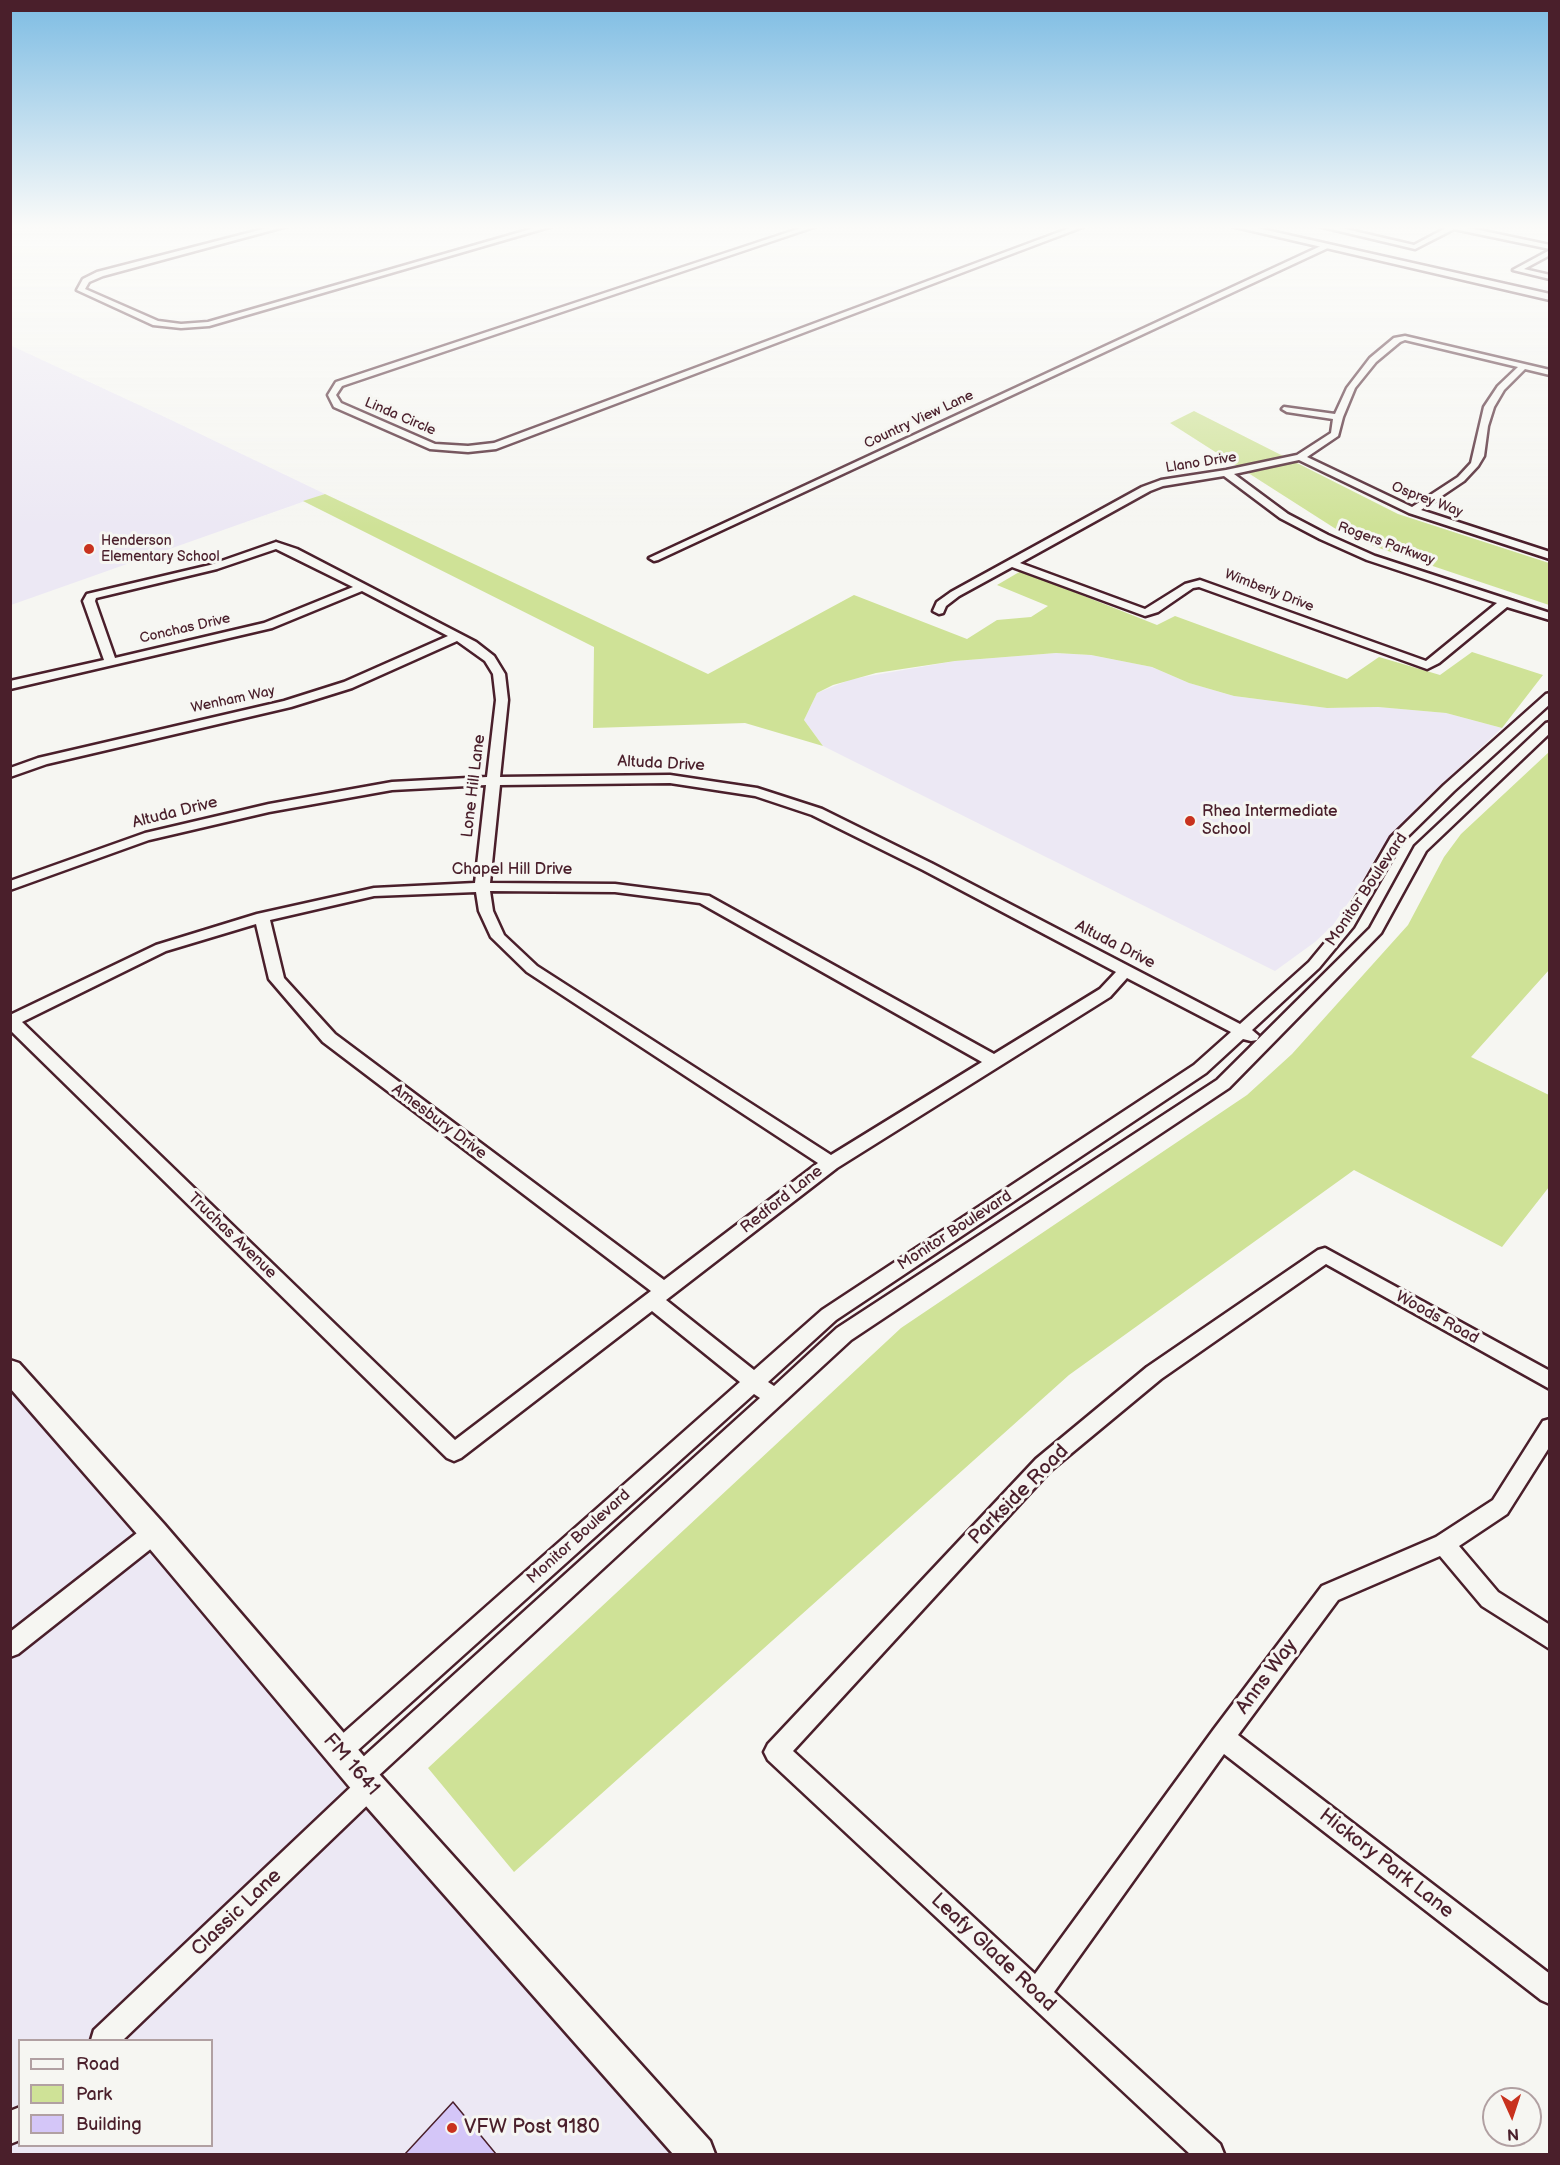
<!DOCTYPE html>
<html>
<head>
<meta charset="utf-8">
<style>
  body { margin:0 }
  #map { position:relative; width:1560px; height:2165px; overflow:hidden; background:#f6f6f2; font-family:"Balsamiq Sans",sans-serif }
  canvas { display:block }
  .frame { position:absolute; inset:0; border:12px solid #4a1f2b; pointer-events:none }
  .legend { position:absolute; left:18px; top:2039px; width:195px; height:108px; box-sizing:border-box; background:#f6f6f2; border:2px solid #b1a0a2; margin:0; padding:8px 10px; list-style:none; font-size:18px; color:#4a1f2b }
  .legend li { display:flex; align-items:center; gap:12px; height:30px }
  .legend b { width:30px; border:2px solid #b1a0a2 }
  .north { position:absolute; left:1482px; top:2087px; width:60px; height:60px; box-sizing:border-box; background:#f6f6f2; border:2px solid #b1a0a2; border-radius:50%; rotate:177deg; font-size:16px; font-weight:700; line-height:24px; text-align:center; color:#4a1f2b }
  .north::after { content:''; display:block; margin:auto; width:21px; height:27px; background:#c8321e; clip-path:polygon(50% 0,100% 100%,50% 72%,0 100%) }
</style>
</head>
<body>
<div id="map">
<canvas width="1560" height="2165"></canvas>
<div class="frame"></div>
<ul class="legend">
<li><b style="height:8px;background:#f6f6f2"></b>Road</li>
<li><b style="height:16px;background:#cfe297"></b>Park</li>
<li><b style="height:16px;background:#d4c6f8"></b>Building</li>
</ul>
<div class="north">N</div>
</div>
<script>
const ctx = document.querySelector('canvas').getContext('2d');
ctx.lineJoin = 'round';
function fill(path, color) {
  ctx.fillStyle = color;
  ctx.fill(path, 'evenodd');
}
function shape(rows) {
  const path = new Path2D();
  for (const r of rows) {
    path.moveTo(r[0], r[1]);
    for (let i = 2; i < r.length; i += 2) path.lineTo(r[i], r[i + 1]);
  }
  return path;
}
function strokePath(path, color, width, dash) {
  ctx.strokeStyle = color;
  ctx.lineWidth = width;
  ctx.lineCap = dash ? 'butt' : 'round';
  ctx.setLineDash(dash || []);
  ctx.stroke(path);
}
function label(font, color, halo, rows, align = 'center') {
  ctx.font = font + ' "Balsamiq Sans",sans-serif';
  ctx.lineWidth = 6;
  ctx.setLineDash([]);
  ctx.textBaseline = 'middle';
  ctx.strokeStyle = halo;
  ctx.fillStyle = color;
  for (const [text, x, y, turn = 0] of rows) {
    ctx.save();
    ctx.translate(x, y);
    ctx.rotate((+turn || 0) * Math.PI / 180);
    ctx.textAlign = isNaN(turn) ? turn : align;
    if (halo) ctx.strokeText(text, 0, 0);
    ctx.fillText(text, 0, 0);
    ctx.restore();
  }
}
const built = shape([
  [10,345,169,419,325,494,11,605],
  [1056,653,1091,655,1152,667,1189,683,1234,696,1327,708,1378,707,1446,713,1502,728,1420,804,1380,850,1359,887,1333,925,1315,942,1275,971,823,746,804,720,817,693,852,679,955,661],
  [11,1362,700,2154,11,2154],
  [20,2040,212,2040,212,2146,20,2146]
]);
const green = shape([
  [1194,411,1398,514,1549,563,1549,605,1376,547,1339,531,1170,423],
  [325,494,708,674,854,595,967,639,997,620,1031,617,1048,606,997,585,1021,571,1157,625,1175,616,1347,679,1379,657,1440,675,1472,652,1543,675,1502,728,1446,713,1378,707,1327,708,1234,696,1189,683,1152,667,1091,655,1056,653,955,661,876,673,833,685,817,693,804,720,823,746,745,723,593,728,594,647,303,501],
  [1549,752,1549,970,1471,1057,1549,1095,1549,1187,1502,1247,1354,1170,1069,1375,514,1872,428,1768,901,1328,1247,1095,1292,1054,1408,925,1444,857,1461,834]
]);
const building = shape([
  [453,2102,496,2154,405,2154,453,2102]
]);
const minor = shape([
  [279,225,291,225,103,276,89,282,85,289,158,321,181,324,208,322,545,225,556,225,209,326,181,328,153,325,77,290,83,279,97,272,279,225],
  [810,225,820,225,342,386,336,395,341,403,435,444,468,446,494,443,1078,225,1088,225,496,449,468,452,430,449,334,407,328,395,336,382,810,225],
  [1328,225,1414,245,1446,228,1441,225,1455,225,1550,245,1550,249,1454,229,1415,249,1318,226,1328,225],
  [1323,245,1330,247,658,560,654,561,649,558,1323,245],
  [1550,250,1550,255,1524,269,1550,275,1550,279,1513,270,1550,250],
  [1405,336,1550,370,1550,375,1525,369,1504,390,1494,407,1488,426,1484,456,1478,466,1464,481,1421,510,1550,552,1550,559,1409,513,1299,460,1234,474,1288,514,1328,535,1375,556,1550,613,1550,620,1507,607,1439,663,1427,669,1199,587,1193,588,1158,612,1145,616,1012,567,959,596,946,606,943,613,939,614,933,611,937,602,951,592,1142,487,1161,480,1226,470,1297,455,1331,433,1333,419,1287,412,1282,409,1284,407,1335,414,1347,388,1370,358,1394,338,1405,336],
  [1405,340,1518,367,1498,386,1484,407,1471,463,1458,477,1412,507,1307,457,1338,436,1343,417,1355,388,1376,362,1400,342,1405,340],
  [1224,476,1280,518,1320,539,1367,560,1497,603,1426,661,1200,580,1185,584,1145,609,1020,563,1150,491,1163,486,1224,476],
  [276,542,297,549,476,642,494,656,505,674,508,700,500,777,670,775,757,788,822,809,933,864,1240,1024,1309,962,1342,922,1391,837,1444,785,1546,694,1550,693,1550,704,1454,791,1402,842,1353,927,1319,968,1252,1030,1259,1036,1257,1040,1251,1041,1243,1039,1206,1073,836,1320,768,1382,774,1386,837,1328,1217,1080,1370,928,1415,846,1546,723,1550,722,1550,733,1426,851,1381,933,1229,1088,851,1340,377,1777,381,1786,378,1795,123,2040,91,2040,94,2030,353,1785,349,1776,352,1767,760,1398,754,1394,348,1759,340,1763,332,1759,328,1751,332,1743,740,1382,652,1311,461,1458,454,1461,447,1458,10,1030,10,1015,156,945,257,914,374,888,475,883,486,785,392,790,269,812,149,840,10,890,10,881,145,833,269,804,392,782,487,777,496,700,493,674,485,661,457,641,352,688,291,707,47,764,10,777,10,768,38,758,284,701,344,682,448,636,362,591,272,628,10,689,10,681,104,660,83,601,87,594,210,565,276,542],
  [276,549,353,587,264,623,115,658,95,601,96,598,217,569,276,549],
  [670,783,755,796,812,815,923,870,1116,972,1100,989,994,1054,709,896,615,884,490,883,500,785,670,783],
  [490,891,615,892,700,903,982,1062,831,1155,537,966,504,935,493,911,490,891],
  [476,892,479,911,491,937,527,972,818,1163,664,1280,335,1034,284,978,270,920,374,896,476,892],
  [256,924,269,979,323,1042,651,1291,455,1440,22,1022,166,951,256,924],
  [1127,978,1231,1032,1194,1065,822,1310,754,1370,666,1300,837,1168,1110,997,1127,978],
  [1325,1248,1550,1371,1550,1389,1326,1264,1161,1379,1050,1471,793,1751,1035,1974,1214,1729,1322,1586,1436,1537,1493,1500,1543,1421,1550,1419,1550,1446,1507,1514,1459,1546,1498,1592,1550,1625,1550,1649,1482,1606,1440,1556,1338,1600,1238,1735,1550,1974,1550,2004,1541,2000,1224,1754,1054,1992,1220,2144,1224,2154,1190,2154,768,1760,764,1752,768,1744,1036,1459,1147,1367,1318,1250,1325,1248],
  [154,1523,162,1526,165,1533,162,1540,18,1654,10,1657,10,1632,146,1526,154,1523],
  [20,2107,20,2140,10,2144,10,2111,20,2107]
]);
const major = shape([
  [1227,225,1244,225,1550,294,1550,300,1227,225],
  [10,1360,19,1363,164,1524,380,1775,710,2141,715,2154,673,2154,358,1797,144,1542,10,1388,10,1360]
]);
const markers = [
  [89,549,6,"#c8321e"],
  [1190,821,6,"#c8321e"],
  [452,2128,6,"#c8321e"]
];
const farStreetnames = [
  ["Linda Circle",400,417,23],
  ["Country View Lane",919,420,-25],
  ["Llano Drive",1201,463,-9],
  ["Osprey Way",1427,500,21],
  ["Rogers Parkway",1386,544,20],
  ["Wimberly Drive",1269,591,21],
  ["Conchas Drive",185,629,-13],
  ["Wenham Way",233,700,-12]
];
const farPoinames = [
  ["Henderson",101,541],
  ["Elementary School",101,557]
];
const streetNames = [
  ["Altuda Drive",661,764,3],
  ["Lone Hill Lane",474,786,-83],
  ["Altuda Drive",175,813,-14],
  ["Chapel Hill Drive",512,870],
  ["Monitor Boulevard",1367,890,-56],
  ["Altuda Drive",1115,945,27],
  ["Amesbury Drive",439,1122,37],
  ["Redford Lane",782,1200,-38],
  ["Monitor Boulevard",955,1231,-33],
  ["Truchas Avenue",232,1236,44],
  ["Woods Road",1437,1318,29],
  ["Monitor Boulevard",579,1537,-42]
];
const poiNames = [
  ["Rhea Intermediate",1202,812],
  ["School",1202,830]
];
const nearStreetnames = [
  ["Parkside Road",1019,1495,-45],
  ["Anns Way",1267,1677,-53],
  ["FM 1641",351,1765,49],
  ["Hickory Park Lane",1386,1864,38],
  ["Classic Lane",237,1913,-44],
  ["Leafy Glade Road",993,1953,43]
];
const nearPoinames = [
  ["VFW Post 9180",464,2128]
];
fill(built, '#ece8f4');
fill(green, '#cfe297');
fill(building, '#d4c6f8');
strokePath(building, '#4a1f2b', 1.5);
strokePath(minor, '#4a1f2b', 5);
strokePath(major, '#4a1f2b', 5);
fill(minor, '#f6f6f2');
fill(major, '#f6f6f2');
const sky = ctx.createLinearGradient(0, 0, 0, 528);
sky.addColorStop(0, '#7dbce3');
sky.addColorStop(0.43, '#fbfbf9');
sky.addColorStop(1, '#fbfbf900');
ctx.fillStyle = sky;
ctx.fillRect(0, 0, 1560, 528);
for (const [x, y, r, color] of markers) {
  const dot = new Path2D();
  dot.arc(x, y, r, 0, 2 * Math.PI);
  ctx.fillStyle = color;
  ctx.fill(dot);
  strokePath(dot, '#f6f6f2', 2);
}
label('14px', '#4a1f2b', '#f6f6f2', farStreetnames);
label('14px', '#4a1f2b', '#f6f6f2', farPoinames, 'left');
label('16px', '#4a1f2b', '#f6f6f2', streetNames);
label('16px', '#4a1f2b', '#f6f6f2', poiNames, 'left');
label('20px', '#4a1f2b', '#f6f6f2', nearStreetnames);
label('20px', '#4a1f2b', '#f6f6f2', nearPoinames, 'left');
</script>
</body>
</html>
